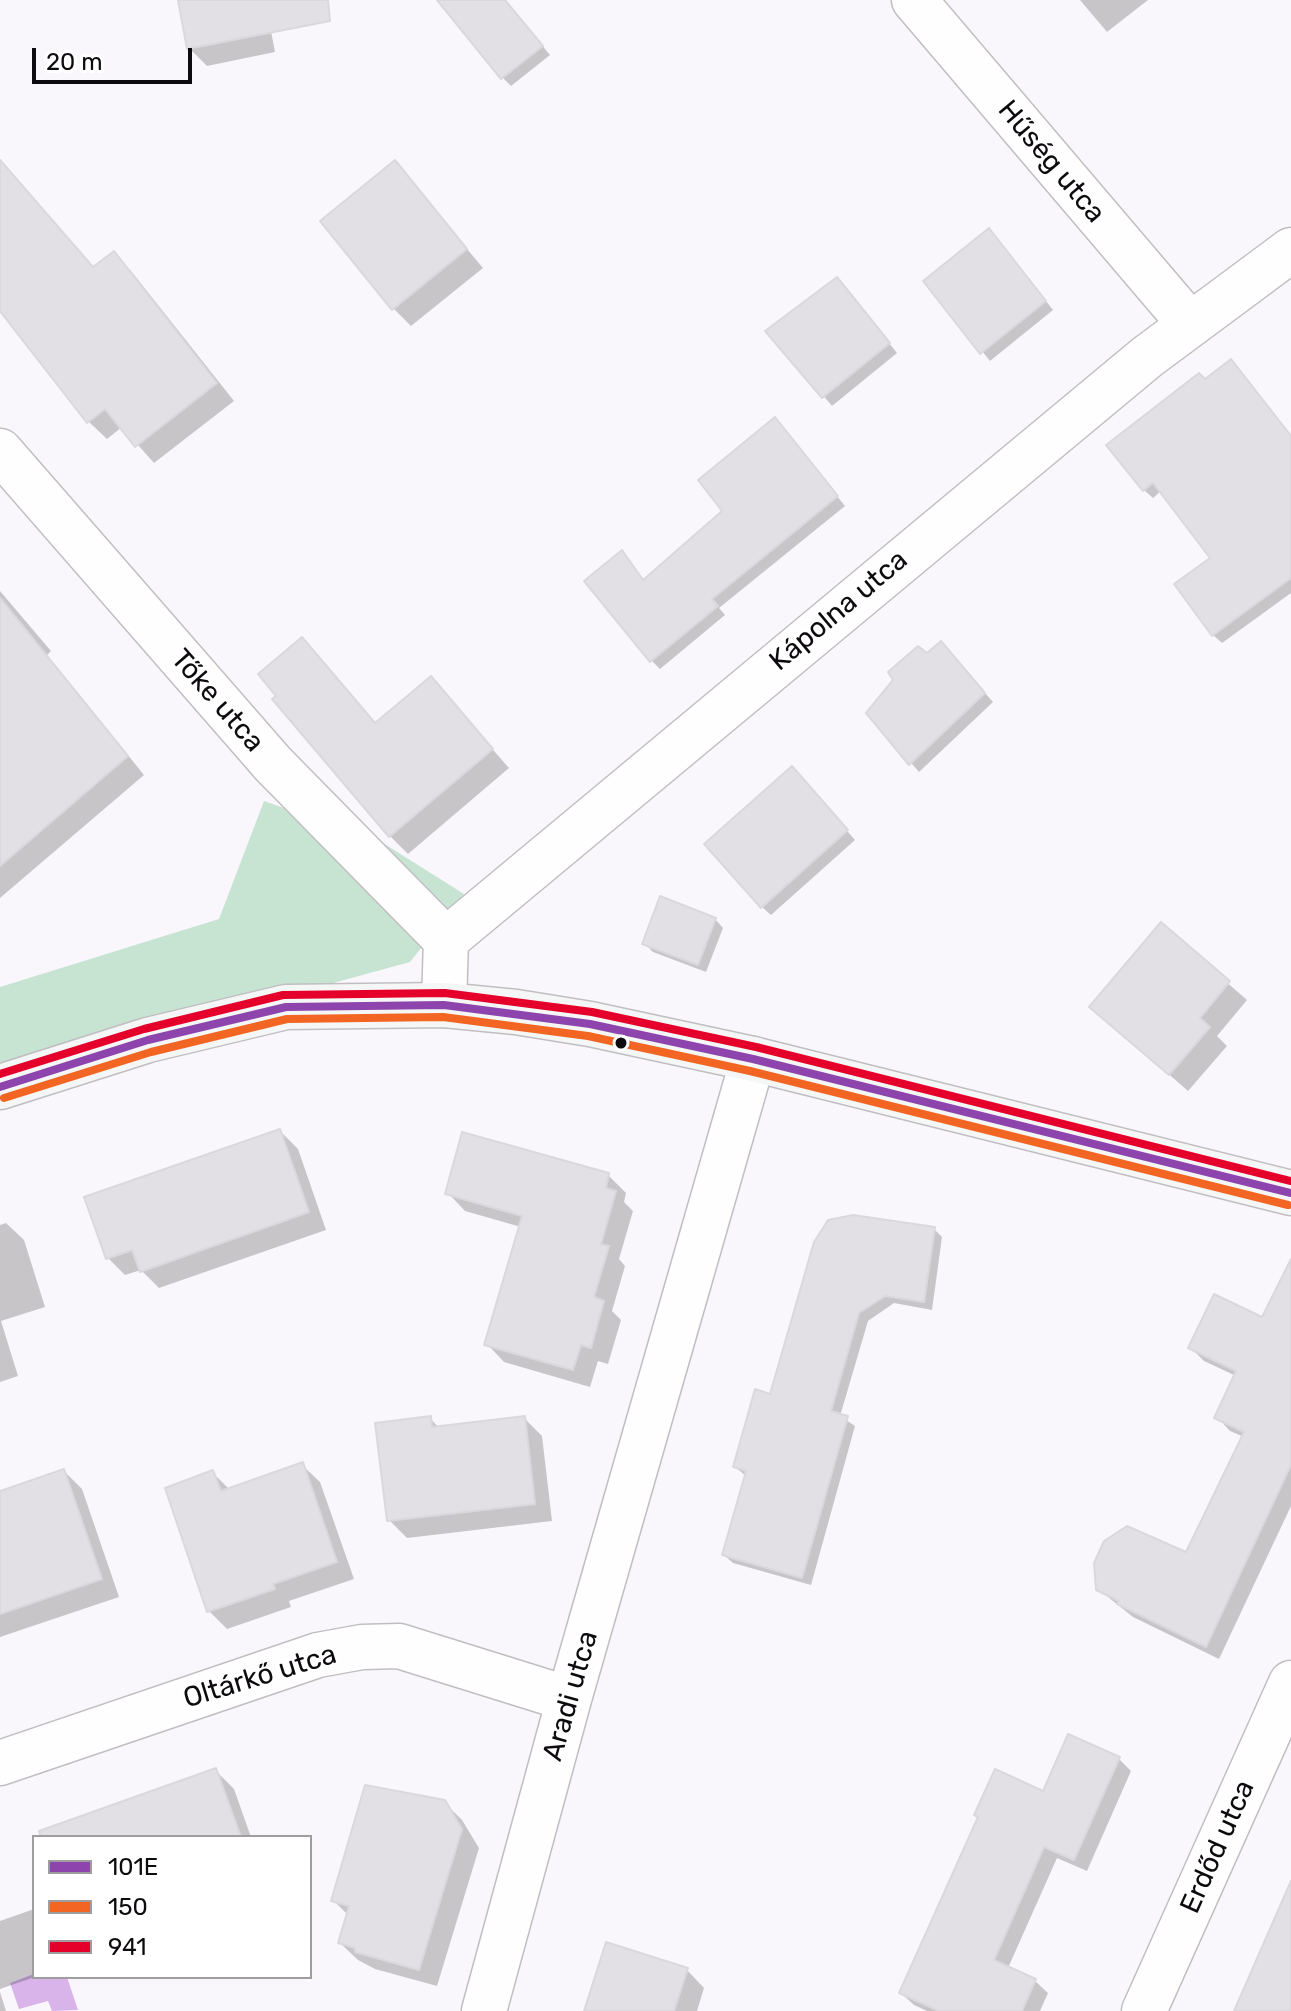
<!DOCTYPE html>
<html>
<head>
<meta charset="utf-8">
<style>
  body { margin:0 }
  #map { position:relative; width:1291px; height:2011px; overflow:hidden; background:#faf7fc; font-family:Rubik,sans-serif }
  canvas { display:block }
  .legend { position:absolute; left:32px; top:1835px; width:280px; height:144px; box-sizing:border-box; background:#fff; border:2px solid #9f9d9f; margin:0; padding:10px 14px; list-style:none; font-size:24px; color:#0e0b0f }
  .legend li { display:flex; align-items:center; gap:16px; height:40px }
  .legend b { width:40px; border:2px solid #9f9d9f }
  .scale { position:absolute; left:32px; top:48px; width:160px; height:36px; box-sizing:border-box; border:4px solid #0e0b0f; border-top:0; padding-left:10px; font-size:24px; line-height:28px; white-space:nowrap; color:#0e0b0f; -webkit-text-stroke:6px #fff; paint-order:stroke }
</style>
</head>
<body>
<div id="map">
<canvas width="1291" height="2011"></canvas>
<ul class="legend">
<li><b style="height:10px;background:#8e44ad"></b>101E</li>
<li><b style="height:10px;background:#f26522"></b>150</li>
<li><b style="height:10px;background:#e4002b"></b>941</li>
</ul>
<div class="scale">20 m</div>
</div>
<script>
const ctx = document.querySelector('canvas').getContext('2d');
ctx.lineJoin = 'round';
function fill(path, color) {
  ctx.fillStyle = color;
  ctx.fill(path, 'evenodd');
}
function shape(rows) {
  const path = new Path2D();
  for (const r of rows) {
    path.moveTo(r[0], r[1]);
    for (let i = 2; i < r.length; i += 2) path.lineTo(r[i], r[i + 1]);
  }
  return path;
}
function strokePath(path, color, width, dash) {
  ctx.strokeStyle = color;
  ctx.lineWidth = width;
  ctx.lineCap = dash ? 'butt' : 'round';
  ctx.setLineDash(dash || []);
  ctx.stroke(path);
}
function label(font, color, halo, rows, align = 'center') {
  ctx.font = font + ' Rubik,sans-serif';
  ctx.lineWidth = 6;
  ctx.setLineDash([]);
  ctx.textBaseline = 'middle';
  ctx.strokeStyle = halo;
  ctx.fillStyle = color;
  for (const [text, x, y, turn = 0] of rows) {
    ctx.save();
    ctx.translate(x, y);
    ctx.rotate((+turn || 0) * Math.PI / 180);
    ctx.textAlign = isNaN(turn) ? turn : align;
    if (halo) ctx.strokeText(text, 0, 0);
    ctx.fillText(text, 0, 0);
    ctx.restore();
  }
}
const green = shape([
  [264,801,383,843,464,894,410,962,147,1034,0,1081,0,987,219,919]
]);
const water = shape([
  [34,1974,34,1977,67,1977,78,2010,52,2011,48,2001,19,2009,10,1983]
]);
const shadow = shape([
  [180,0,265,0,275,52,207,66,189,48],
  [1080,0,1148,0,1107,32],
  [522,21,550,55,511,86,503,78],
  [0,159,94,269,114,253,131,271,234,401,154,463,122,427,107,439,89,422,26,341,0,301],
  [395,163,483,268,411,326,393,308],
  [997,239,1053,310,990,361,926,281],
  [845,288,897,353,832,406,768,331],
  [1231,362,1291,437,1291,593,1222,643,1213,635,1212,558,1161,491,1153,498,1144,490,1206,382],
  [783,429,845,506,719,608,725,615,660,669,651,660,630,562,645,581,725,511],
  [0,591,51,651,47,655,144,775,0,898],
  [302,639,376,724,430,678,509,768,408,854,390,836],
  [949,652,993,702,919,772,868,713,927,656],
  [800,777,855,840,771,915,762,907],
  [715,919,723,928,706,972,653,952,644,943],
  [1161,925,1247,1000,1217,1036,1227,1046,1188,1091,1092,1007],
  [280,1131,298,1149,326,1230,159,1288,141,1270,125,1275,108,1258],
  [608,1175,626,1193,624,1202,633,1211,619,1259,625,1266,612,1311,621,1320,608,1364,598,1361,590,1387,504,1362,487,1344,521,1227,465,1211,448,1193],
  [6,1223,24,1240,45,1307,1,1321,18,1376,0,1382,0,1225],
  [934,1229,942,1237,932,1310,894,1303,868,1321,840,1416,855,1426,811,1585,733,1563,724,1555,746,1476,735,1467,772,1396],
  [1263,1320,1291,1325,1291,1506,1219,1659,1133,1617,1098,1589,1187,1555,1244,1437,1230,1431,1217,1417,1236,1376,1204,1361,1191,1348],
  [430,1418,439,1428,524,1418,542,1436,552,1521,407,1538,389,1520],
  [302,1465,320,1482,354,1579,289,1601,291,1607,227,1629,209,1611,213,1473,230,1490],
  [64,1471,82,1489,119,1597,0,1637,0,1493],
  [1118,1758,1131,1771,1087,1871,1057,1858,1008,1968,1035,1981,1048,1993,1040,2011,927,2011,914,2005,901,1993,1044,1793],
  [216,1771,234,1789,251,1837,73,1837],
  [444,1802,462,1820,479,1848,437,1986,375,1969,358,1960,340,1943,348,1915,333,1900],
  [34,1909,35,1977,0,1989,0,1921],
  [687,1970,704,1988,697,2011,586,2011],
  [0,1992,6,2011,0,2011]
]);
const building = shape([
  [178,0,328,0,330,21,187,49,178,0],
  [437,0,505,0,543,46,501,79,437,0],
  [0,160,93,267,114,251,217,383,135,447,105,409,87,423,0,311,0,160],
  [395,160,467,249,392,310,320,221,395,160],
  [989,228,1046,301,980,354,923,281,989,228],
  [837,277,890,343,822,398,765,331,837,277],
  [1231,359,1291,436,1291,578,1212,636,1174,584,1210,558,1153,483,1143,491,1106,445,1199,373,1205,379,1231,359],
  [775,417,838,496,712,599,718,606,650,662,584,581,622,550,643,580,722,511,698,480,775,417],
  [0,598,128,756,0,866,0,598],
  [302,637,375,723,431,676,493,749,389,837,272,699,276,696,258,674,302,637],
  [941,641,985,693,909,765,866,713,893,680,888,672,918,646,927,653,941,641],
  [792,766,848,830,761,908,704,844,792,766],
  [660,896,716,918,698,965,642,944,660,896],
  [1161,922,1230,981,1200,1018,1210,1027,1169,1075,1089,1007,1161,922],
  [280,1129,309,1212,140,1272,132,1250,106,1259,84,1197,280,1129],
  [462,1132,609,1173,606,1188,616,1191,601,1244,609,1246,594,1297,604,1301,591,1348,581,1345,573,1370,484,1345,522,1216,445,1194,462,1132],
  [853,1215,935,1227,924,1302,885,1296,859,1313,831,1411,848,1416,802,1578,722,1555,746,1471,733,1467,755,1389,770,1394,814,1242,828,1220,853,1215],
  [1291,1259,1291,1465,1206,1647,1117,1604,1119,1601,1096,1590,1094,1563,1104,1541,1127,1526,1186,1552,1244,1432,1214,1418,1236,1371,1188,1348,1214,1294,1262,1317,1291,1259],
  [431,1416,432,1427,525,1416,535,1504,387,1521,375,1423,431,1416],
  [303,1462,337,1562,273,1584,275,1589,207,1612,165,1488,213,1470,221,1491,303,1462],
  [64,1469,102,1579,0,1614,0,1491,64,1469],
  [1068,1734,1120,1757,1074,1860,1044,1847,994,1960,1036,1979,1022,2011,939,2011,899,1993,978,1817,974,1815,995,1769,1043,1791,1068,1734],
  [216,1768,241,1837,41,1837,39,1831,216,1768],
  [365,1785,445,1800,462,1829,419,1970,355,1952,355,1948,338,1943,349,1906,331,1901,365,1785],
  [1291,1881,1291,2011,1234,2011,1291,1881],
  [606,1942,688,1968,674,2011,584,2011,606,1942]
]);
const street = shape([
  [914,0,1189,323],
  [0,451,273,764,446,940],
  [444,1005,446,940,1147,357,1291,250],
  [0,1763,318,1655,362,1647,399,1646,569,1699],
  [484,2011,569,1699,753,1059],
  [1144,2011,1291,1683]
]);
const secondary = shape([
  [0,1087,148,1040,286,1007,444,1005,516,1012,590,1024,753,1059,1291,1193]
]);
const bus1 = shape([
  [0,1087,148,1040,286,1007,444,1005,590,1024,753,1059,1291,1193]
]);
const bus2 = shape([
  [4,1098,151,1052,287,1019,443,1017,588,1036,750,1071,1288,1205]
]);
const bus3 = shape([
  [0,1074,144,1029,283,995,445,993,592,1012,756,1047,1291,1181]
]);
const markers = [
  [621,1043,7,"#0e0b0f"]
];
const streetNames = [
  ["Hűség utca",1051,162,50],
  ["Kápolna utca",839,611,-40],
  ["Tőke utca",217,701,49],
  ["Oltárkő utca",260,1677,-17],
  ["Aradi utca",571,1696,-74],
  ["Erdőd utca",1218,1847,-66]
];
fill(green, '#c7e3d2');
fill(water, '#d8b4ea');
fill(shadow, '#0003');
fill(building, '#e2e0e4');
strokePath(building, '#dbd8dd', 2);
strokePath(street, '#c1bec2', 47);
strokePath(secondary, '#c1bec2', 47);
strokePath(street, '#fefeff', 44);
strokePath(secondary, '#f5f7f6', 44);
strokePath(bus1, '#8e44ad', 8);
strokePath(bus2, '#f26522', 8);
strokePath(bus3, '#e4002b', 8);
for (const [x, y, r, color] of markers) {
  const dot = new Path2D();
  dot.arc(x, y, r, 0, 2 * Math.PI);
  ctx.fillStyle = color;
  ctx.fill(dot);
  strokePath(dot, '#fff', 3);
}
label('28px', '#0e0b0f', '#fff', streetNames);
</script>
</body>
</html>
